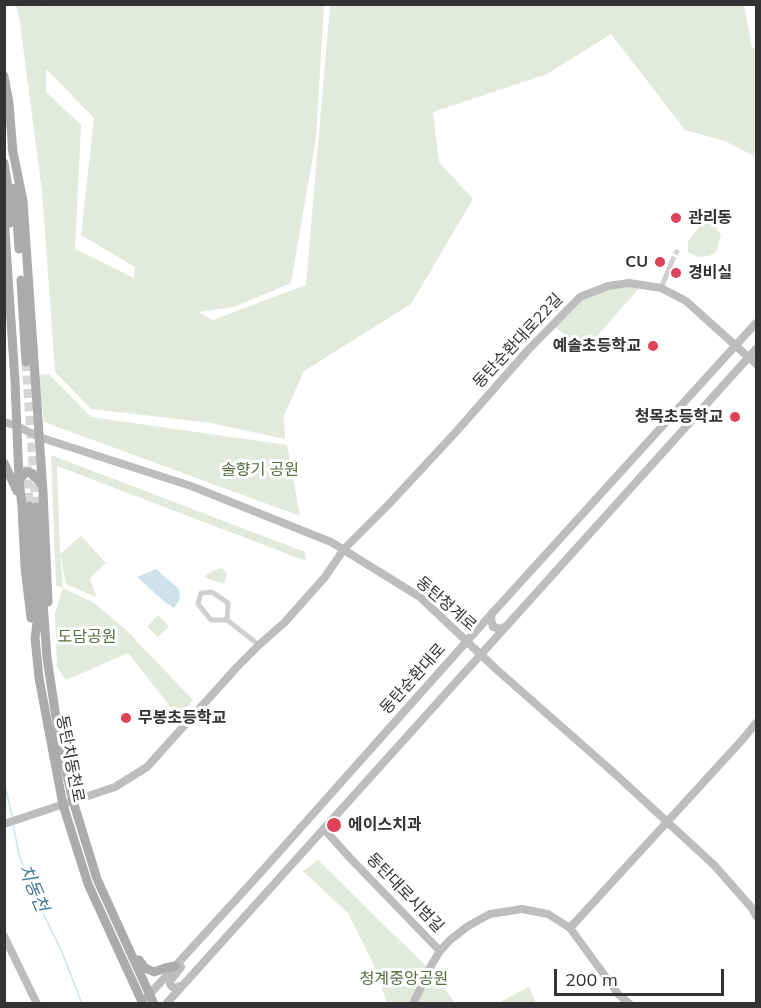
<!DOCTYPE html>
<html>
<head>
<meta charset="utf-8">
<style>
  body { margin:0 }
  #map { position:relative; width:761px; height:1008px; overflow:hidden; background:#fff; font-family:Mulish,sans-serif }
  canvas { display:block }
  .frame { position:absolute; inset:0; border:6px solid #333; pointer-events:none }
  .scale { position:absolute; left:554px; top:969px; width:170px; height:27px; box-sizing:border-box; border:3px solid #333; border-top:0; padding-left:8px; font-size:18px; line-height:21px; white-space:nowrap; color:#333; -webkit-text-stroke:4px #fff; paint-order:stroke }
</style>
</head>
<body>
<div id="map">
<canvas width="761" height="1008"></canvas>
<div class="frame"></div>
<div class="scale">200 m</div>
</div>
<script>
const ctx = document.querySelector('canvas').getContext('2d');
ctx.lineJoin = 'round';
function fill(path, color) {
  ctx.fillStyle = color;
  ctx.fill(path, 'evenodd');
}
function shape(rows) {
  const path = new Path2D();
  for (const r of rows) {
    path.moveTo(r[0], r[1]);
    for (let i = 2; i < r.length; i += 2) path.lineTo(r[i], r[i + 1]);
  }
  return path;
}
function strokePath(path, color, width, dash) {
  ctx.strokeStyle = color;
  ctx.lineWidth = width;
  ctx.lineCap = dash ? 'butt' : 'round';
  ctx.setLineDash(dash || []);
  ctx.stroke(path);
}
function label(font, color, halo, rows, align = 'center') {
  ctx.font = font + ' Mulish,"Noto Sans KR",sans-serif';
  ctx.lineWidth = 6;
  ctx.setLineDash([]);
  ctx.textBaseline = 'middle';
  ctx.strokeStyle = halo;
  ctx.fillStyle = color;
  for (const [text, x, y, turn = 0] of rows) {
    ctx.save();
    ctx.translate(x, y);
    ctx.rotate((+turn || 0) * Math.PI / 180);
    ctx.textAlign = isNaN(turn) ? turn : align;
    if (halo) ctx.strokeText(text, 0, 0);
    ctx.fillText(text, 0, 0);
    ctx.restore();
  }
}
const green = shape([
  [45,5,324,5,316,138,291,283,234,307,198,312,213,320,306,285,330,5,744,5,752,48,756,48,756,157,725,141,685,130,611,34,547,74,433,112,439,162,473,199,411,304,304,371,284,416,285,439,211,423,91,409,55,372,42,191,19,16,16,5,44,5,45,9],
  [46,69,94,118,81,235,135,267,134,278,75,249,81,125,46,92],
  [709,220,715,226,721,235,716,252,709,256,698,257,688,252,688,241,701,225],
  [641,286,584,351,554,326,575,303,608,288],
  [49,374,91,417,287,445,300,516,44,422,38,375],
  [51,455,305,552,306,561,57,466,60,554,81,536,106,563,90,578,96,597,66,584,60,554,63,588,94,603,125,629,193,700,179,718,128,653,66,680,57,667,55,613,63,588,56,585],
  [222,568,227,573,224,584,204,577,212,571],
  [158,615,169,626,158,637,147,627],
  [318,860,435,975,455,1003,387,1003,373,963,348,913,303,871],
  [529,987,536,1003,498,1003]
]);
const water = shape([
  [156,569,179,589,180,599,174,608,166,603,137,577]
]);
const stream = shape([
  [4,767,6,790,12,816],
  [13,824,19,855,38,903,62,952,82,1004]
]);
const streetTunnel = shape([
  [672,261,678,249]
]);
const primaryTunnel = shape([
  [26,362,36,507],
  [27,466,29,506]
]);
const street = shape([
  [661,288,672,261],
  [227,620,211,620,198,604,201,593,212,592,228,603,227,620,259,645]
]);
const secondary = shape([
  [4,422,17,426,39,437,191,486,331,542,420,597,496,669,613,772,714,865,751,907,756,916],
  [492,613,491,619,493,627,502,629,506,626],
  [4,824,115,787,147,767,237,667,259,645,285,622,325,577,344,549,389,504,455,433,528,350,580,297,608,286,629,283,661,288,686,301,756,364],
  [324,829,350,858,440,951],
  [570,928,743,739,756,723],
  [4,936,37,1004],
  [181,967,171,980,170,984,172,987,175,988,183,985],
  [147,997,263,870,467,641,756,323],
  [166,1004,756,349],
  [413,1004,432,964,440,951,450,940,468,926,490,914,522,909,548,914,570,928,619,995,630,1004]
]);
const primary = shape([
  [4,76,9,103,13,153],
  [12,147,23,201,43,492,48,602],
  [4,163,9,194,10,223],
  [15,188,19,249],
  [4,216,15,381,19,480,22,506,25,567,31,618],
  [21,280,26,362],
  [4,463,17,491],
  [19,480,26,472,31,473,39,481,41,484],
  [29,506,37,623,35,638,39,678,63,805,88,884,143,1004],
  [36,507,47,658,61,750,73,801,97,879,154,1004],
  [139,960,145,968,154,972,165,968,175,966]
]);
const markers = [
  [676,218,6,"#de4158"],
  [660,262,6,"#de4158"],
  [676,273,6,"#de4158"],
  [653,346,6,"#de4158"],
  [735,417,6,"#de4158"],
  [126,718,6,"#de4158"],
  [334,825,8,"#de4158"]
];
const poiNames = [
  ["관리동",688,218],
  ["CU",648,262,"right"],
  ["경비실",688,273],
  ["예솔초등학교",641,346,"right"],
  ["청목초등학교",723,417,"right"],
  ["무봉초등학교",138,718],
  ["에이스치과",348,825]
];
const streetNames = [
  ["동탄순환대로22길",518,341,-47],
  ["동탄청계로",446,604,41],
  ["동탄순환대로",413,679,-48],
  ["동탄치동천로",70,759,79],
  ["동탄대로시범길",405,893,46]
];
const parkNames = [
  ["솔향기 공원",260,470],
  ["도담공원",87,637],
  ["청계중앙공원",404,979]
];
const waterNames = [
  ["치동천",33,888,67]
];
fill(green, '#e4e9dd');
fill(water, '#cde2ea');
strokePath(stream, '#cde2ea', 1.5);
strokePath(streetTunnel, '#d6d6d6', 5, [5, 2.5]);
strokePath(primaryTunnel, '#d6d6d6', 9, [9, 4.5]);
strokePath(street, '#d0d0d0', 5);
strokePath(secondary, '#bdbdbd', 8);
strokePath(primary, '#ababab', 9);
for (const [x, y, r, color] of markers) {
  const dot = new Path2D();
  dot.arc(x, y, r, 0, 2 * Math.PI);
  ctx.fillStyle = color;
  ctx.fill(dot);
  strokePath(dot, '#fff', 2);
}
label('bold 16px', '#333', '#fff', poiNames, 'left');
label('16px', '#333', '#fff', streetNames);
label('16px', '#596e41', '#fff', parkNames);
label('italic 18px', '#437a93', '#fff', waterNames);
</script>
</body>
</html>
